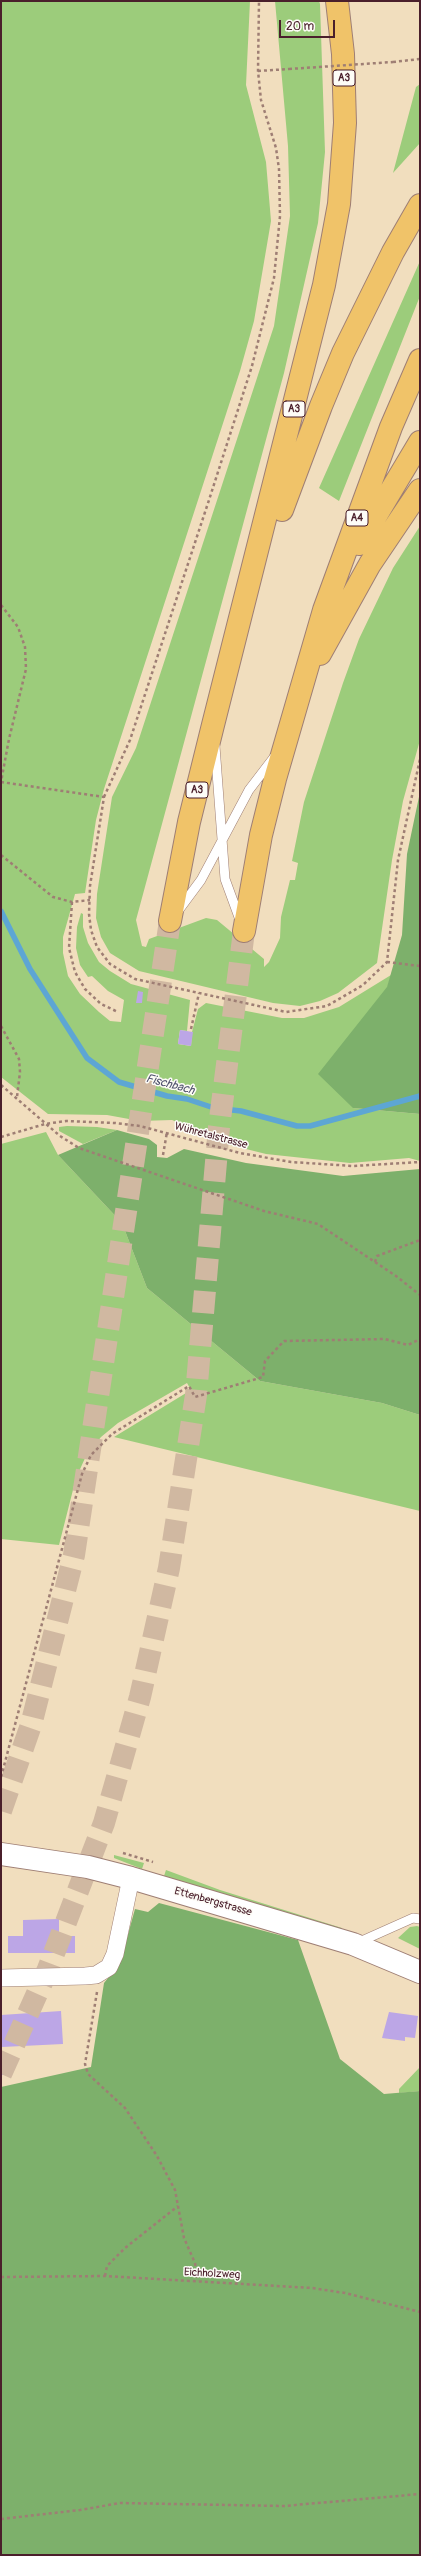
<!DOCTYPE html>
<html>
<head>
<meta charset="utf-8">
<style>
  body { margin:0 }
  #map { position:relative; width:421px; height:2556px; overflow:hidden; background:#f1debe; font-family:Pangolin,sans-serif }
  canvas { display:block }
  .frame { position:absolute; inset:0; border:2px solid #4a1f2b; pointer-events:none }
  .scale { position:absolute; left:279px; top:20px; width:56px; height:18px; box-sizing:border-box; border:2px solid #4a1f2b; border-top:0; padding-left:5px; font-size:12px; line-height:14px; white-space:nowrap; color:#4a1f2b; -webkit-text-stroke:3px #fdfcf7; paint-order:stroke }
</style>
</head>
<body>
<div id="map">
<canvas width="421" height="2556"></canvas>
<div class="frame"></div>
<div class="scale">20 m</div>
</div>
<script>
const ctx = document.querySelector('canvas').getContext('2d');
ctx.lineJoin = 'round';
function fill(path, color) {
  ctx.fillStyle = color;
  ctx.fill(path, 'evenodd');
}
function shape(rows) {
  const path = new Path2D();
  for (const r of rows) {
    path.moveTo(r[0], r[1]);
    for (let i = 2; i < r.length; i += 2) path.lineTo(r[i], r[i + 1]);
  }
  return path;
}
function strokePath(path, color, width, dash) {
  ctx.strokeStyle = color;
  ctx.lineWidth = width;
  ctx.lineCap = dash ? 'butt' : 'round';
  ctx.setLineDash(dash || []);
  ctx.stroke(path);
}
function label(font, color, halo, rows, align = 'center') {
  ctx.font = font + ' Pangolin,sans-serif';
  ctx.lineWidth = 3;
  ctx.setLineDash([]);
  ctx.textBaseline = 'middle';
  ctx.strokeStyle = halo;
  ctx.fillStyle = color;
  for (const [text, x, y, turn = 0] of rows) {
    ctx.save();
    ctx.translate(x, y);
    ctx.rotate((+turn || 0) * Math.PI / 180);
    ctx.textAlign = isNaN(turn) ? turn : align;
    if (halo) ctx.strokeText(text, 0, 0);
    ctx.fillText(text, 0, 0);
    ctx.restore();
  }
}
const green = shape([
  [1,1,250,1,246,85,266,162,271,221,254,321,240,371,104,789,96,820,85,893,75,894,63,937,63,953,68,976,80,994,99,1012,110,1021,121,1022,124,1000,108,991,92,976,88,977,80,965,76,948,77,927,81,913,83,914,83,927,88,943,99,962,110,971,131,984,190,1000,187,1031,180,1030,178,1044,191,1046,192,1032,198,1009,206,1003,282,1018,304,1018,339,1007,391,975,353,1108,420,1114,420,1161,409,1158,350,1163,266,1154,214,1141,196,1130,172,1120,140,1121,107,1115,48,1114,1,1077],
  [275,1,319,1,320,4,325,152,318,223,284,373,136,920,142,946,146,947,149,939,206,918,217,920,264,959,264,967,269,962,280,938,281,917,290,880,295,880,298,863,292,861,304,802,343,683,359,639,393,568,420,526,420,740,403,801,392,860,377,963,338,993,320,1001,300,1006,273,1003,139,971,110,953,101,937,96,918,97,894,112,797,136,748,274,326,290,216,288,146],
  [420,84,420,143,393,173,416,87],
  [420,261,420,296,339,501,319,488],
  [67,1126,97,1127,117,1130,83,1144,59,1131,59,1127],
  [46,1132,58,1155,122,1223,147,1288,260,1381,382,1403,420,1415,420,1511,114,1437,191,1390,187,1383,118,1423,101,1437,86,1456,76,1478,59,1545,1,1539,1,1144],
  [114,1855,144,1863,142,1869,114,1858],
  [166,1870,220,1890,342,1928,341,1930,331,1930,164,1876],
  [417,1926,420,1927,420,1949,398,1938,410,1927],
  [420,2067,420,2091,399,2093,399,2089]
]);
const forest = shape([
  [420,792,420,1114,353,1108,318,1074,387,987,402,935,407,854],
  [117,1130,149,1139,157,1145,157,1157,167,1158,184,1149,246,1163,343,1176,420,1169,420,1415,382,1403,260,1381,147,1288,122,1223,58,1155],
  [159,1903,298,1940,340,2059,384,2094,420,2091,420,2555,1,2555,1,2087,91,2067,104,1983,120,1963,135,1909,148,1912]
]);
const stream = shape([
  [1,911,30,969,87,1058,119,1082,167,1096,187,1099,214,1108,241,1111,297,1126,310,1126,420,1096]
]);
const building = shape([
  [138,991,143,992,142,1003,136,1003],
  [180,1030,193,1032,191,1046,178,1044],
  [59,1919,59,1936,75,1936,75,1953,8,1953,8,1936,23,1936,23,1920],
  [61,2011,63,2044,2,2047,1,2015],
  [389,2012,418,2016,415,2038,405,2037,405,2041,382,2038],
  [1,2057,4,2057,3,2075,1,2075]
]);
const motorwayTunnel = shape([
  [1,1811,31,1725,74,1555,170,921],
  [1,2074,48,1969,104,1823,140,1697,169,1568,196,1395,219,1127,244,931]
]);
const path = shape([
  [393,62,420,59],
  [258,71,289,69],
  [1,605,18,627,25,647,26,669,9,739,1,782],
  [1,782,104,797,90,886,89,914,91,930,97,947,110,964,135,979,286,1012,327,1006,363,985,387,962,398,860,420,759],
  [104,797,130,740,209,500,252,366,274,278,280,216,279,169,276,148,261,100,258,71,259,1],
  [1,855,53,897,72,902,90,900],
  [72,902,69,948,75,972,85,989,101,1004,118,1012],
  [387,962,420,966],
  [1,1026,19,1059,20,1072,17,1097],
  [191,1029,199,993],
  [1,1085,60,1136,79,1148,264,1211,318,1224,396,1276,420,1295],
  [1,1137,45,1124,66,1121,115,1123,140,1126,240,1153,291,1162,353,1166,420,1162],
  [163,1155,167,1132],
  [375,1262,377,1256,420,1240],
  [1,1777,82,1474,91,1455,112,1434,189,1386,195,1397,263,1377,265,1361,284,1341,385,1339,408,1345,420,1339],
  [123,1853,153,1862],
  [97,1992,85,2064,88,2074,125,2108,157,2156,175,2190,184,2238,195,2263,198,2281],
  [105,2276,107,2266,125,2248,178,2206],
  [1,2277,105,2276,312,2288,345,2293,420,2312],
  [1,2519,80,2510,120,2503,284,2506,420,2494]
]);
const service = shape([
  [215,746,225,879,240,920],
  [178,911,201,880,249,790,275,756],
  [357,1943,413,1918,420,1919]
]);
const minor = shape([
  [1,1978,85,1976,96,1975,109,1967,115,1954,131,1878]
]);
const tertiary = shape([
  [1,1854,88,1867,131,1878,353,1944,420,1972]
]);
const motorway = shape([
  [282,510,321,406,343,353,393,252,420,205],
  [359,544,420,442],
  [320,654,370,564,420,490],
  [170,921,189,822,213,725,324,285,339,204,345,123,343,54,337,1],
  [244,931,261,835,275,779,324,610,391,427,420,360]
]);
const pathBridge = shape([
  [289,69,393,62]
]);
const shields = [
  [344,78,22],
  [294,409,22],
  [357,518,22],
  [197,790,22]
];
const shieldNames = [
  ["A3",344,78],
  ["A3",294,409],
  ["A4",357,518],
  ["A3",197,790]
];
const streetNames = [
  ["Wühretalstrasse",211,1136,15],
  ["Ettenbergstrasse",213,1902,16],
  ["Eichholzweg",212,2274,3]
];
const waterNames = [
  ["Fischbach",170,1085,15]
];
fill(green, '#9ccc7b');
fill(forest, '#7db06b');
strokePath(stream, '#5da6d4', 5.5);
fill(building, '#bca6e6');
strokePath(motorwayTunnel, '#d0b8a1', 22, [22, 11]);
strokePath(service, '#9e7e74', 10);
strokePath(minor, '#9e7e74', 18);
strokePath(tertiary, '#9e7e74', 24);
strokePath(motorway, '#9e7e74', 24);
strokePath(path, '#9e7e74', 2.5, [3, 3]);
strokePath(service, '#fff', 9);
strokePath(minor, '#fff', 17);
strokePath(tertiary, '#fff', 22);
strokePath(motorway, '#f0c369', 22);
strokePath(pathBridge, '#9e7e74', 2.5, [3, 3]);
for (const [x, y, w] of shields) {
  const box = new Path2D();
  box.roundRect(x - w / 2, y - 8, w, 16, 3);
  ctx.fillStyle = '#fdfcf7';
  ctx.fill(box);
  strokePath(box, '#4a1f2b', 1);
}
label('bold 10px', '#4a1f2b', null, shieldNames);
label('11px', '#4a1f2b', '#fdfcf7', streetNames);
label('italic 12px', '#52556f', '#fdfcf7', waterNames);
</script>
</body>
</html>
